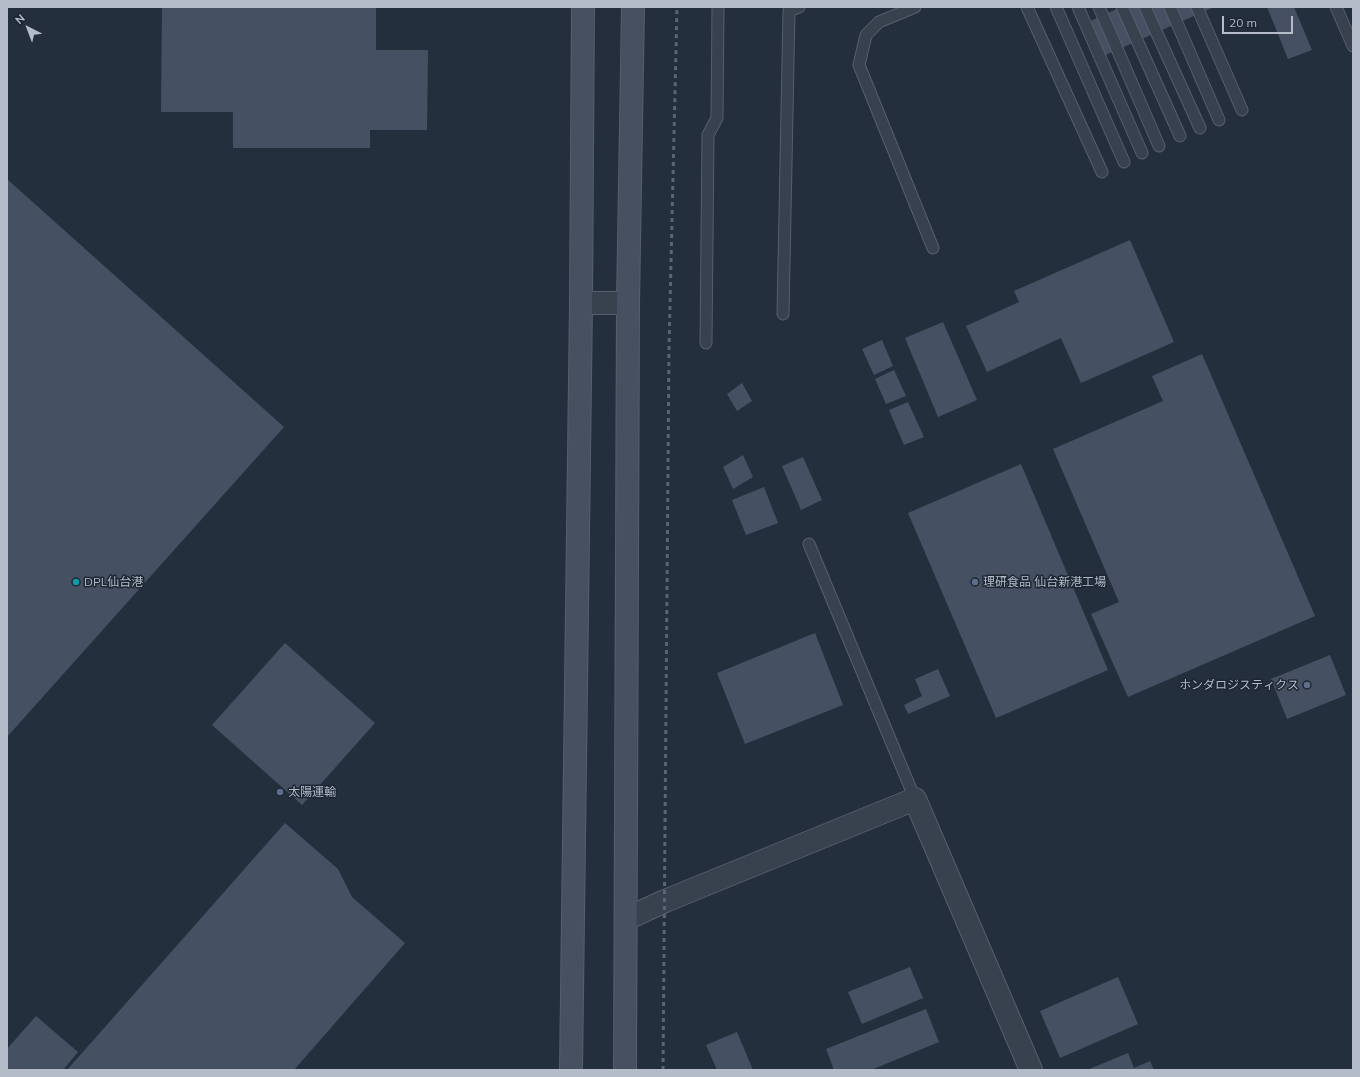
<!DOCTYPE html>
<html>
<head>
<meta charset="utf-8">
<style>
  body { margin:0 }
  #map { position:relative; width:1360px; height:1077px; overflow:hidden; background:#242f3e; font-family:Mulish,sans-serif }
  canvas { display:block }
  .frame { position:absolute; inset:0; border:8px solid #b4bcc9; pointer-events:none }
  .north { position:absolute; left:8px; top:8px; width:40px; height:40px; -webkit-text-stroke:3px #1d2633; paint-order:stroke; rotate:318deg; font-size:11px; font-weight:700; line-height:16px; text-align:center; color:#b4bcc9 }
  .north::after { content:''; display:block; margin:auto; width:14px; height:18px; background:#b4bcc9; clip-path:polygon(50% 0,100% 100%,50% 72%,0 100%) }
  .scale { position:absolute; left:1222px; top:16px; width:71px; height:18px; box-sizing:border-box; border:2px solid #b4bcc9; border-top:0; padding-left:5px; font-size:12px; line-height:14px; white-space:nowrap; color:#b4bcc9; -webkit-text-stroke:3px #1d2633; paint-order:stroke }
</style>
</head>
<body>
<div id="map">
<canvas width="1360" height="1077"></canvas>
<div class="frame"></div>
<div class="north">N</div>
<div class="scale">20 m</div>
</div>
<script>
const ctx = document.querySelector('canvas').getContext('2d');
ctx.lineJoin = 'round';
function fill(path, color) {
  ctx.fillStyle = color;
  ctx.fill(path, 'evenodd');
}
function shape(rows) {
  const path = new Path2D();
  for (const r of rows) {
    path.moveTo(r[0], r[1]);
    for (let i = 2; i < r.length; i += 2) path.lineTo(r[i], r[i + 1]);
  }
  return path;
}
function strokePath(path, color, width, dash) {
  ctx.strokeStyle = color;
  ctx.lineWidth = width;
  ctx.lineCap = dash ? 'butt' : 'round';
  ctx.setLineDash(dash || []);
  ctx.stroke(path);
}
function label(font, color, halo, rows, align = 'center') {
  ctx.font = font + ' Mulish,"Noto Sans JP",sans-serif';
  ctx.lineWidth = 3;
  ctx.setLineDash([]);
  ctx.textBaseline = 'middle';
  ctx.strokeStyle = halo;
  ctx.fillStyle = color;
  for (const [text, x, y, turn = 0] of rows) {
    ctx.save();
    ctx.translate(x, y);
    ctx.rotate((+turn || 0) * Math.PI / 180);
    ctx.textAlign = isNaN(turn) ? turn : align;
    if (halo) ctx.strokeText(text, 0, 0);
    ctx.fillText(text, 0, 0);
    ctx.restore();
  }
}
const building = shape([
  [162,7,376,7,376,50,428,50,427,130,370,130,370,148,233,148,233,112,161,112],
  [1121,7,1214,7,1101,57,1086,23],
  [1267,7,1294,7,1312,50,1288,59],
  [7,179,284,427,7,737],
  [1130,240,1174,342,1081,383,1061,338,987,372,966,326,1019,302,1014,291],
  [943,322,977,400,938,417,905,338],
  [882,340,893,366,874,375,862,349],
  [1202,354,1315,616,1128,697,1091,614,1119,602,1053,449,1163,401,1152,376],
  [894,370,906,396,886,404,875,379],
  [742,383,752,401,737,411,727,394],
  [908,402,924,437,904,445,889,410],
  [743,455,753,477,733,489,723,467],
  [803,457,822,500,801,510,782,466],
  [1021,464,1108,670,996,718,908,513],
  [764,487,778,523,746,535,732,500],
  [815,633,843,705,745,744,717,673],
  [285,643,375,723,302,805,212,725],
  [1330,655,1346,695,1287,719,1271,679],
  [938,669,950,696,908,714,904,705,922,696,915,679],
  [285,823,338,869,352,897,405,943,294,1070,67,1070],
  [910,967,923,998,862,1024,848,992],
  [1118,977,1138,1024,1060,1058,1040,1011],
  [926,1009,939,1042,871,1070,834,1070,826,1049],
  [36,1016,78,1052,63,1070,7,1070,7,1049],
  [737,1032,753,1070,717,1070,706,1045],
  [1128,1053,1134,1068,1150,1061,1154,1070,1087,1070]
]);
const lane = shape([
  [915,7,879,22,866,35,859,65,933,248],
  [1027,7,1102,172],
  [1056,7,1124,162],
  [1078,7,1142,153],
  [1099,7,1159,146],
  [1122,7,1180,136],
  [1145,7,1200,128],
  [1170,7,1219,120],
  [1197,7,1242,110],
  [1336,7,1353,46],
  [783,314,789,11,799,7],
  [706,343,708,135,717,118,718,7],
  [809,544,915,799]
]);
const street = shape([
  [581,303,628,303],
  [626,919,665,901,915,799,1031,1070]
]);
const secondary = shape([
  [571,1070,581,303,583,7],
  [625,1070,628,303,633,7]
]);
const rail = shape([
  [663,1070,669,348,677,7]
]);
const markers = [
  [76,582,4,"#0f9aa8"],
  [975,582,4,"#5c6f8a"],
  [1307,685,4,"#5c6f8a"],
  [280,792,4,"#5c6f8a"]
];
const poiNames = [
  ["DPL仙台港",84,582],
  ["理研食品 仙台新港工場",983,582],
  ["ホンダロジスティクス",1299,685,"right"],
  ["太陽運輸",288,792]
];
fill(building, '#455162');
strokePath(lane, '#565f6c', 13);
strokePath(street, '#565f6c', 24);
strokePath(secondary, '#565f6c', 24);
strokePath(lane, '#38414e', 11);
strokePath(street, '#38414e', 22);
strokePath(secondary, '#465061', 22);
strokePath(rail, '#5a6575', 3, [4, 4]);
for (const [x, y, r, color] of markers) {
  const dot = new Path2D();
  dot.arc(x, y, r, 0, 2 * Math.PI);
  ctx.fillStyle = color;
  ctx.fill(dot);
  strokePath(dot, '#1d2633', 1.5);
}
label('12px', '#b4bcc9', '#1d2633', poiNames, 'left');
</script>
</body>
</html>
